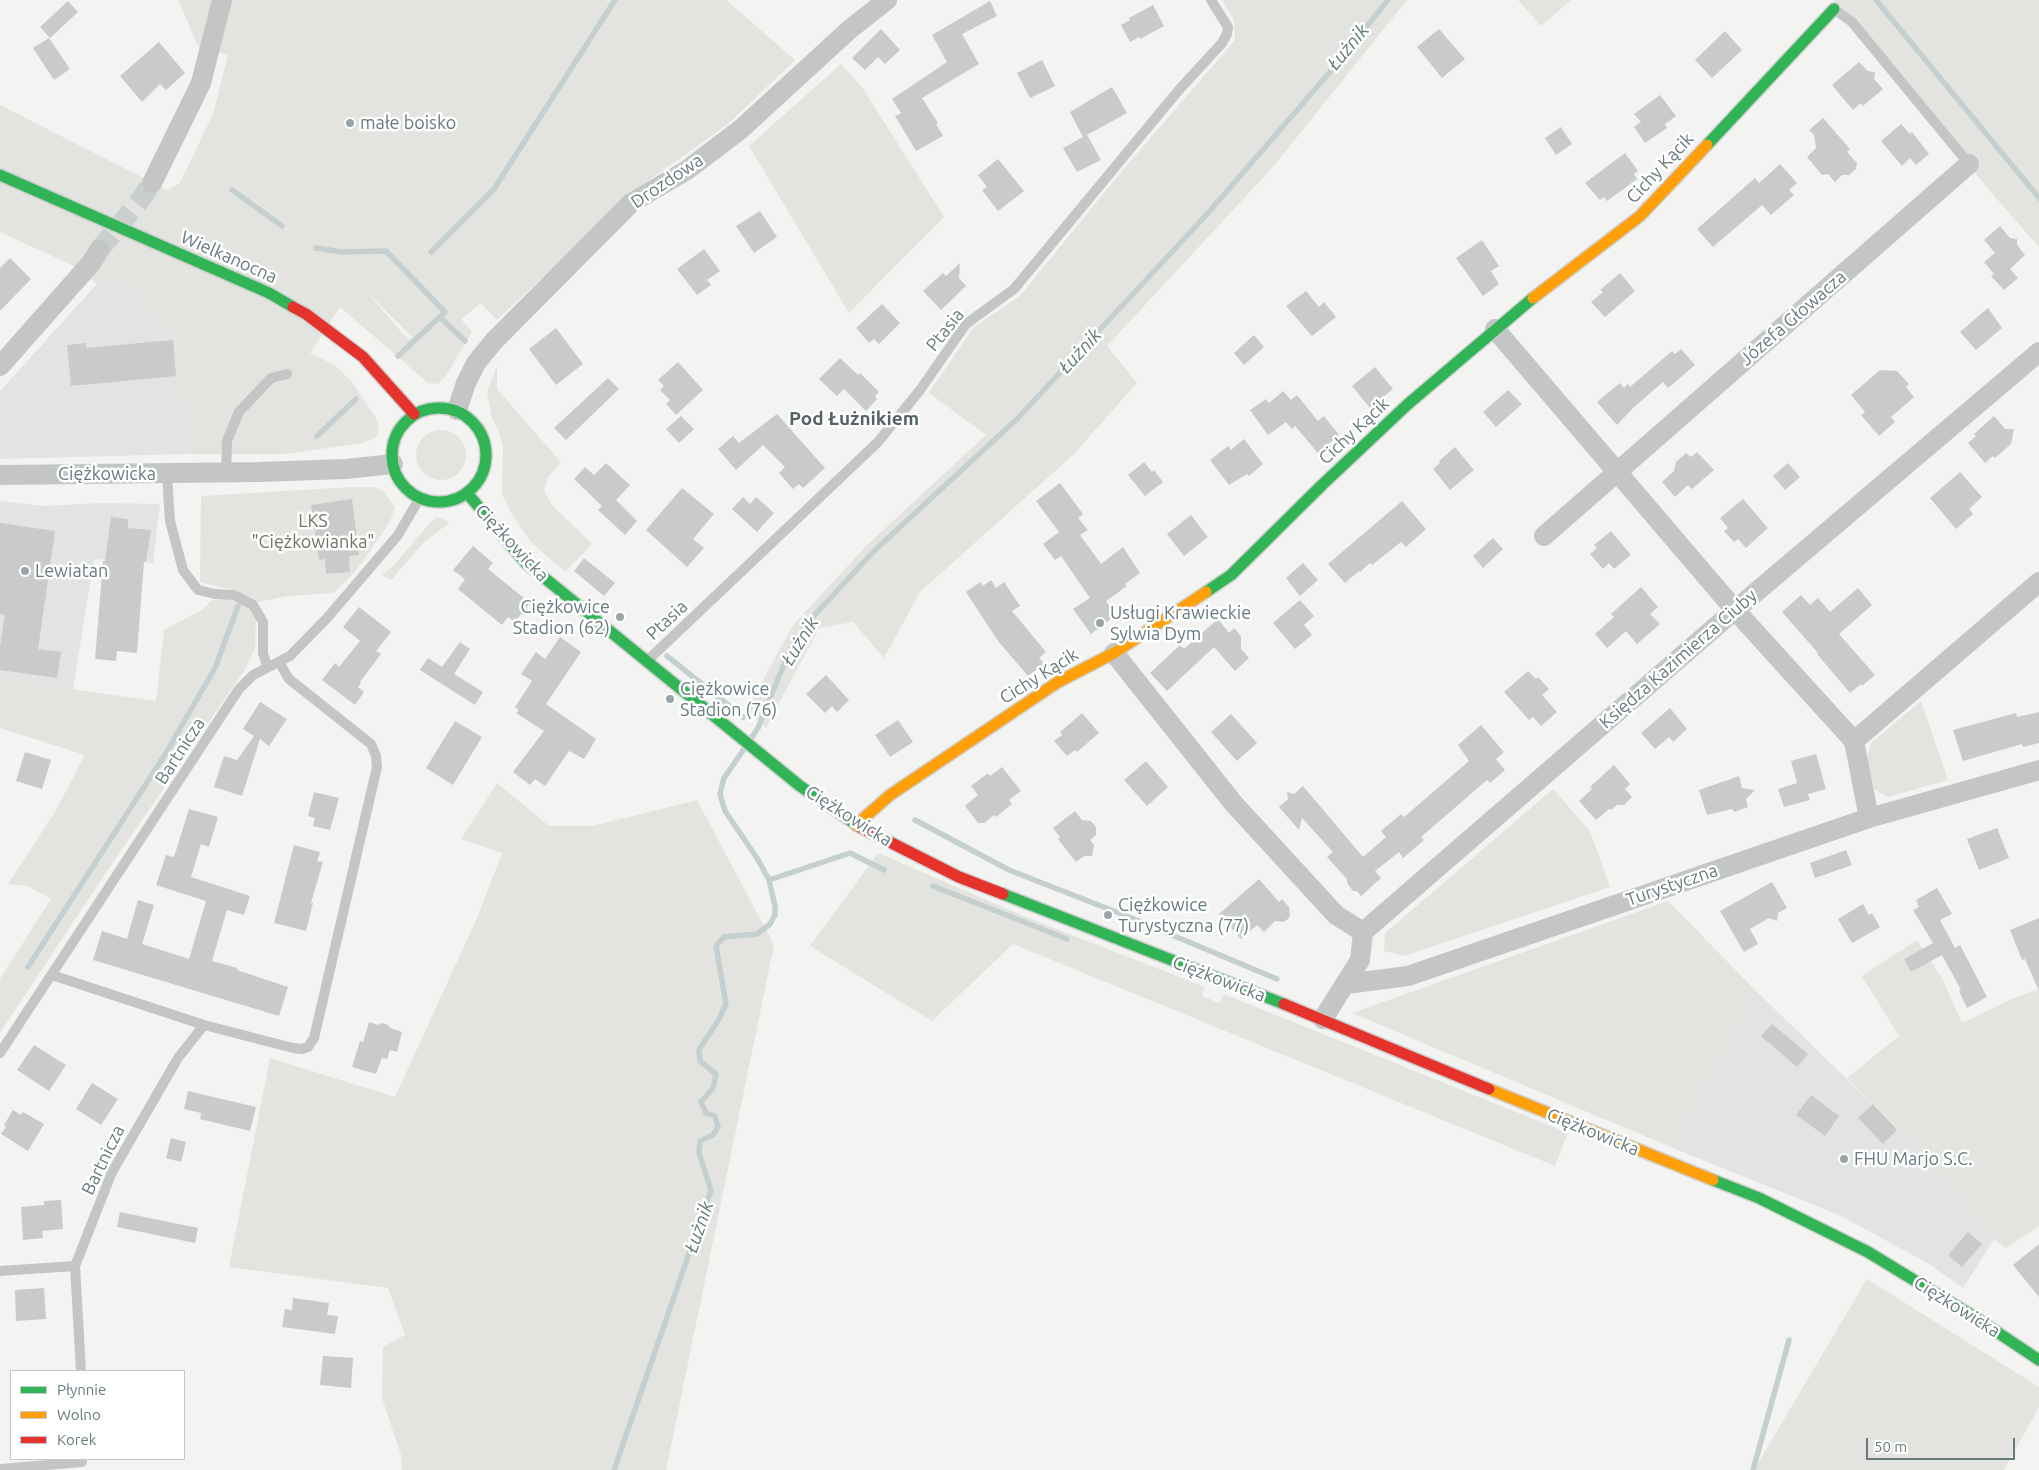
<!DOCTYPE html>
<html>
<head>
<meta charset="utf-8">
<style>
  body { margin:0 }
  #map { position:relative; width:2039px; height:1470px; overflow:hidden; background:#f3f3f2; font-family:Ubuntu,sans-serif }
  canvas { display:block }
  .legend { position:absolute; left:10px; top:1370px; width:175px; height:90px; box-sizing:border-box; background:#fff; border:1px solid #c2cacb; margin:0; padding:6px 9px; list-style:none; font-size:15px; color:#677a7e }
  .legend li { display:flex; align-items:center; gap:10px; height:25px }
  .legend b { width:25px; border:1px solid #c2cacb }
  .scale { position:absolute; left:1866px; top:1438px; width:149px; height:22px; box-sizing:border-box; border:2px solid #677a7e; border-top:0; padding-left:6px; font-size:15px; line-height:18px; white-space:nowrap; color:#677a7e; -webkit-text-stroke:4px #fff; paint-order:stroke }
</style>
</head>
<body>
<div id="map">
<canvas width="2039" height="1470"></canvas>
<ul class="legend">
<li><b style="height:6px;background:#30b455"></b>Płynnie</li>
<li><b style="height:6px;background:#ff9f0a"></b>Wolno</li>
<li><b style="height:6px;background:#e5322d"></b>Korek</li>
</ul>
<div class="scale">50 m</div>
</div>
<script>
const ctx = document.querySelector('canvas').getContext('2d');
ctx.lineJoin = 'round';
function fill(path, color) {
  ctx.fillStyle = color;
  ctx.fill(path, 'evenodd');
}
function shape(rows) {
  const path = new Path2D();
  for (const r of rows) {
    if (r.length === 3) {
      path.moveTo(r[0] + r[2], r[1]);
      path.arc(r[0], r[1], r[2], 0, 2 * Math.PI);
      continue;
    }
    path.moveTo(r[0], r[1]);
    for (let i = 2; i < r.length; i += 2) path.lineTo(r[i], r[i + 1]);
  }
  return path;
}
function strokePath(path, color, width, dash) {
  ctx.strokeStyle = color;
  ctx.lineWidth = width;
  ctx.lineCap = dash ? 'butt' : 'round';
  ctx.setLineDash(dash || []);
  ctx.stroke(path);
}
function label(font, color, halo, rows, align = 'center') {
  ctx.font = font + ' Ubuntu,sans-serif';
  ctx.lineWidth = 5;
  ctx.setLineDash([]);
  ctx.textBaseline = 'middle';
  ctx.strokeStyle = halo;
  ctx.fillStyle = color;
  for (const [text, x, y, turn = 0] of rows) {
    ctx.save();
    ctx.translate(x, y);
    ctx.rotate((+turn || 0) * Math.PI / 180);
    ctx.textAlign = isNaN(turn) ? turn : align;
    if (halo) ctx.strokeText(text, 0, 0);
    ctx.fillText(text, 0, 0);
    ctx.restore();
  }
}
const built = shape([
  [129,283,175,340,187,454,0,459,0,391,97,284],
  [0,501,43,506,100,503,160,504,153,563,94,559,73,690,0,679],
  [1755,990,1916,1146,1994,1239,1963,1288,1929,1264,1841,1216,1673,1148]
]);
const green = shape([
  [178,0,726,0,795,60,727,125,617,203,581,241,497,320,481,303,461,319,472,332,445,377,438,384,428,383,340,307,310,353,335,365,352,382,376,418,379,430,375,438,362,443,285,454,187,454,175,340,129,283,97,284,72,265,0,232,0,105,167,190,180,183,213,114,228,55,198,46],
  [365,290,412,337,410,339,405,336],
  [1222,0,1407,0,1273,167,1107,346,1137,383,1073,455,920,592,884,658,853,622,819,628,766,728,747,710,783,643,795,623,866,546,986,435,929,393,973,328,1021,295,1116,178,1235,40,1234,20],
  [1518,0,1571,0,1541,26],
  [1833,0,2039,0,2039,247,1989,190],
  [841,64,862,87,944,217,849,313,749,146],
  [497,366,497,389,561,462,548,477,544,491,552,505,592,544,565,572,531,542,511,513,502,493,503,448,499,432,492,418,487,392],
  [441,455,25],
  [352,487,374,487,382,490,395,507,390,522,363,561,354,573,334,593,288,596,257,602,236,591,200,582,201,496],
  [437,517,450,522,422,544,391,580,382,575,394,565,429,524],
  [228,599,246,606,256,619,255,649,244,671,107,871,0,1033,0,979,51,899,28,886,8,884,55,812,85,755,0,728,0,679,156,701,164,630,202,610,212,600],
  [1921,701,1948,780,1888,797,1874,789,1867,757,1871,743],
  [497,783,549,826,592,826,697,800,774,945,666,1470,402,1470,401,1455,382,1398,383,1347,405,1335,388,1288,229,1267,270,1058,395,1097,477,918,502,853,461,839],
  [1553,789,1590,831,1610,887,1404,956,1384,951,1385,933],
  [878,853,1026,917,1205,987,1202,996,1219,1003,1224,994,1568,1133,1555,1166,1013,944,932,1021,810,946],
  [1668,901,1755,990,1673,1148,1352,1013],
  [1917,940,1943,980,1962,1023,2014,998,2039,989,2039,1226,2006,1248,1994,1239,1916,1146,1847,1078,1899,1036,1862,976],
  [1867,1279,2039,1387,2039,1407,2004,1470,1754,1470]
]);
const stream = shape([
  [1876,0,2039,198],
  [232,190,282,226],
  [316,248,342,252,386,251,445,312,398,356],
  [431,252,494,189,615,0],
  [440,317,465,341],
  [317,436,356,399],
  [667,656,743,717],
  [752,737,758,728,789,652,808,622,874,551,1017,419,1209,212,1330,72,1388,0],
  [915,820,1009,870,1129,917,1277,979],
  [769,880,850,853,884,870],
  [933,886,1067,939],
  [28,967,166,753,215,668,238,606],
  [614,1470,711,1190,699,1153,700,1141,713,1135,718,1127,715,1116,706,1113,701,1102,713,1088,716,1074,700,1061,699,1050,719,1019,726,1004,716,946,724,937,757,934,770,924,775,915,775,906,769,880,757,858,725,811,720,794,724,778,744,749],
  [1753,1470,1789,1340]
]);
const building = shape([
  [68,1,78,12,50,38,40,27],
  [990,1,997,16,962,34,979,64,922,98,938,123,936,124,943,136,916,151,895,116,901,113,892,99,947,62,932,35],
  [1153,5,1164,26,1140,39,1139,37,1130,42,1121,25,1130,20,1129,18],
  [881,29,900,50,885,64,878,57,865,70,852,58],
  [1439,29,1465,59,1442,78,1417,47],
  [1725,31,1742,50,1712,78,1695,60],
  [49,38,70,69,54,80,33,48],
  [159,42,185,73,166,90,160,84,142,102,120,76],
  [1042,60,1055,86,1030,98,1017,73],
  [1859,62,1868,71,1875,72,1874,79,1883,89,1863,106,1861,103,1853,110,1832,85],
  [1112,87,1127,113,1087,135,1101,160,1077,172,1063,148,1083,137,1070,112],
  [1660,95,1676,116,1665,124,1667,128,1645,143,1634,127,1641,122,1634,114],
  [1823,118,1850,149,1847,152,1857,163,1856,169,1849,175,1842,175,1835,182,1828,174,1822,175,1807,157,1816,148,1814,135,1809,130],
  [1901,124,1910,134,1912,132,1929,154,1916,165,1910,158,1902,166,1881,141],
  [1561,127,1572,144,1556,155,1545,138],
  [1625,153,1638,171,1634,174,1637,179,1607,201,1604,197,1600,200,1585,183],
  [998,159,1024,191,998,211,982,190,987,187,978,175],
  [1780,164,1797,183,1789,190,1794,195,1771,215,1762,205,1713,247,1697,229,1755,178,1759,183],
  [760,211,777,237,754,253,736,226],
  [2000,226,2010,238,2017,239,2017,245,2025,255,2010,269,2018,278,2004,290,1991,276,1994,274,1984,262,1995,253,1984,240],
  [1482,240,1499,266,1491,271,1499,284,1483,296,1456,258],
  [704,249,720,271,707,280,711,285,697,295,677,269],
  [10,258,31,279,0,311,0,268],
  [960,263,959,278,966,286,941,310,923,291,943,273,946,276],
  [1620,273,1635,291,1605,317,1591,302,1603,292,1600,290],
  [1306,291,1319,307,1324,302,1336,317,1312,336,1286,306],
  [882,304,900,323,879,344,874,339,869,343,856,328],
  [1988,308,2002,328,1976,350,1960,332],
  [556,328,583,364,556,385,529,349],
  [1254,335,1264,347,1244,365,1234,353],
  [173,340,176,376,71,386,67,345,86,343,86,348],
  [1681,349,1695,365,1668,388,1663,382,1633,408,1617,425,1597,402,1620,383,1624,388,1628,384,1630,387,1672,351,1675,354],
  [840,358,858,375,860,373,879,392,875,396,877,399,866,411,844,389,837,396,819,379],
  [678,362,703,390,676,415,666,404,670,400,660,390,664,386,658,380],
  [1375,367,1393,389,1370,408,1352,386],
  [1880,370,1897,371,1909,384,1906,387,1914,397,1891,417,1895,422,1879,436,1861,415,1865,412,1851,395],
  [608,378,619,389,566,440,554,428],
  [1508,390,1522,404,1496,427,1483,412],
  [1283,391,1291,400,1297,395,1318,421,1324,416,1339,435,1318,453,1295,426,1292,429,1286,422,1268,435,1250,410,1266,399,1269,403],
  [777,414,825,468,803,488,799,484,793,489,779,473,785,467,763,445,736,470,718,449,733,436,739,443],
  [681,416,694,429,679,443,666,429],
  [1994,416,2005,429,2014,429,2011,444,1995,458,1993,456,1985,463,1968,443,1976,436,1974,434],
  [1244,439,1263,464,1249,476,1247,474,1229,485,1210,460,1228,446,1231,450],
  [1455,447,1474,470,1450,490,1433,469,1440,463,1439,461],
  [1697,452,1714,470,1692,489,1688,485,1675,497,1662,482,1674,471,1676,462,1686,453,1691,457],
  [1144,462,1152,472,1154,470,1163,482,1145,496,1128,475],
  [606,463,630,485,616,500,637,521,625,535,598,510,602,506,574,479,585,467,594,475],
  [1788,463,1800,477,1785,490,1773,476],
  [1960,472,1982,497,1969,509,1973,514,1956,529,1930,498],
  [1060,483,1083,514,1078,518,1088,530,1080,535,1101,564,1123,547,1140,573,1125,584,1127,586,1106,601,1116,615,1091,634,1073,609,1090,598,1061,556,1055,560,1043,544,1059,532,1036,501],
  [682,488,714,514,693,539,704,548,687,567,646,530],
  [743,497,750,504,756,497,774,513,757,532,732,509],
  [352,499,359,555,349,556,350,572,326,574,325,559,319,560,311,505],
  [1743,499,1768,528,1746,548,1738,539,1734,542,1724,531,1728,528,1720,518],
  [1402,501,1426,529,1406,547,1401,542,1372,565,1370,563,1360,572,1359,571,1345,583,1328,564],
  [1191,515,1208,537,1184,556,1167,534],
  [111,517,128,519,128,528,151,530,146,562,144,562,137,653,117,651,116,661,95,659,103,561,105,561],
  [0,523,55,531,38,649,61,652,57,678,0,670,0,646,5,615,0,614],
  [1611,531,1631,555,1614,569,1609,563,1603,569,1590,554,1597,548,1594,545],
  [1493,538,1503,549,1483,568,1473,556],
  [473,546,493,563,488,569,530,603,515,622,508,617,502,625,458,589,465,579,453,570],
  [584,558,615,583,604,596,574,571],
  [1303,563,1318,580,1300,596,1286,578],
  [991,580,996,588,1004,582,1020,606,1012,611,1046,652,1039,658,1044,664,1028,676,998,641,966,592,980,582,983,586],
  [1641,587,1658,607,1650,614,1660,624,1637,644,1626,631,1607,648,1595,634,1614,617,1611,614],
  [1858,588,1872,605,1839,634,1875,675,1862,686,1861,684,1850,693,1817,654,1818,653,1782,612,1801,595,1810,605,1818,598,1830,612],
  [1300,600,1314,616,1304,625,1312,635,1295,649,1273,623],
  [359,607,391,632,376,651,381,654,360,682,361,683,358,687,364,692,355,705,322,680,335,663,339,667,360,641,343,627],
  [1218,619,1229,633,1234,628,1241,636,1241,649,1249,658,1235,671,1214,647,1167,691,1150,673,1180,645,1184,649],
  [560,637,581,652,546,704,596,739,584,759,569,751,545,786,535,779,530,785,513,772,544,731,516,713,519,710,515,707,532,681,521,674,536,652,545,659],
  [460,642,470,649,454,674,483,692,475,705,420,670,428,658,442,667],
  [1528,671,1536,679,1538,677,1549,689,1542,695,1557,712,1541,726,1533,717,1529,720,1504,692],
  [826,675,849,700,837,712,832,706,825,713,806,694],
  [260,702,287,719,269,746,260,739,242,796,214,787,224,756,237,760,254,736,243,729],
  [1670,708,1687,729,1673,742,1669,737,1655,749,1641,733],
  [2039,712,2039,743,2023,747,2022,744,1963,761,1953,730,2016,713,2017,717],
  [1082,713,1099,733,1077,752,1075,750,1067,756,1054,741,1062,735,1060,732],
  [1231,714,1257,743,1237,761,1211,732],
  [898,720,913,742,890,757,875,735],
  [455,721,482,737,453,785,426,768],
  [1481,725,1504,752,1496,759,1505,770,1490,783,1487,780,1421,837,1424,840,1403,858,1399,852,1375,871,1381,878,1361,896,1357,891,1353,891,1347,883,1347,879,1327,857,1333,852,1302,818,1299,830,1279,807,1288,799,1287,792,1294,794,1303,786,1363,857,1386,837,1381,831,1401,814,1404,817,1469,761,1458,745],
  [25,752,51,760,42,789,16,781],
  [1816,754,1826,789,1808,794,1810,800,1784,807,1778,789,1797,783,1791,761],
  [1146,761,1168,787,1147,806,1124,780],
  [1614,765,1630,784,1625,789,1632,797,1624,805,1617,805,1611,810,1609,809,1596,820,1579,801,1592,789,1590,787],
  [1002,767,1021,791,1009,800,1012,804,996,817,994,815,984,823,978,823,965,806,978,795,971,786,988,773,990,776],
  [1739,776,1742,788,1755,790,1746,799,1748,807,1734,812,1732,809,1707,815,1699,790],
  [314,792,339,798,330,830,313,826,315,818,308,816],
  [189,809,218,817,209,847,201,844,191,877,250,896,244,915,227,910,212,961,237,968,237,970,288,987,279,1016,93,960,102,931,127,939,138,900,154,905,142,944,189,959,206,901,156,885,166,855,174,857],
  [1075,811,1082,820,1091,821,1096,827,1096,835,1090,840,1094,845,1092,856,1084,856,1076,862,1058,839,1060,837,1053,828],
  [1997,828,2009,858,1979,870,1967,839],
  [294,845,320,852,317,861,323,862,311,903,313,903,306,931,274,923],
  [1846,850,1852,865,1815,878,1810,863],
  [1259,879,1279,902,1282,899,1289,907,1290,915,1288,919,1283,922,1275,921,1264,932,1257,925,1241,939,1219,914],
  [1772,882,1787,908,1778,913,1777,921,1769,918,1750,929,1758,944,1744,952,1720,911],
  [1937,888,1952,914,1940,920,1955,948,1960,945,1987,997,1967,1008,1959,991,1961,990,1942,955,1911,972,1904,959,1933,943,1913,910,1919,907,1916,900],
  [1863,904,1869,915,1872,913,1880,927,1852,943,1838,919],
  [2039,918,2039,991,2025,959,2022,960,2010,930],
  [369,1022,378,1025,381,1023,388,1025,390,1028,402,1032,397,1052,390,1050,387,1059,382,1058,376,1074,352,1067,360,1041,363,1042],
  [1772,1024,1808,1054,1797,1067,1761,1036],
  [34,1045,66,1065,49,1091,17,1070],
  [92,1083,118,1099,101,1125,76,1109],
  [188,1091,256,1107,250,1131,200,1119,201,1113,184,1109],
  [1811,1095,1839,1116,1825,1136,1796,1115],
  [1873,1104,1897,1130,1883,1144,1858,1118],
  [13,1110,21,1115,23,1112,44,1124,28,1151,1,1134,6,1127,4,1125],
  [171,1138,186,1142,181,1162,166,1158],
  [61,1200,63,1229,42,1231,43,1238,23,1240,21,1207,44,1205,44,1201],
  [120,1212,198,1228,195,1243,117,1227],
  [1968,1232,1982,1244,1962,1267,1948,1255],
  [2039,1244,2039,1297,2013,1265],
  [44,1288,46,1319,16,1321,15,1290],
  [293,1298,329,1303,327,1315,338,1316,335,1334,282,1327,285,1309,292,1310],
  [323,1356,353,1358,351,1388,320,1385]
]);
const streetTunnel = shape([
  [99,250,141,199,152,183]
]);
const lane = shape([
  [1834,9,1852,22,1969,164],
  [226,472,227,441,239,412,271,378,287,374],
  [167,474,170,521,183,570,198,590,215,594,234,595,253,605,263,622,263,653,267,666],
  [647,661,878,442,920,390,966,324,1014,289,1178,91,1222,43,1227,34,1228,27,1211,0],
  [52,975,204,1025,293,1048,302,1049,308,1047,314,1038,377,767,376,756,371,744,289,679,279,662],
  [0,1053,239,689,253,675,290,656,328,617,398,535,419,499],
  [0,1271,75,1266],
  [81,1371,75,1266,112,1172,178,1058,204,1025],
  [0,1469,82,1462]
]);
const street = shape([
  [152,183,201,83,222,0],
  [1495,329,1735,610,1854,741,1869,818],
  [0,366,92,262,99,250],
  [457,410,466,383,476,363,494,341,631,203,687,170,741,129,849,30,887,0],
  [0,475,259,472,346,469,393,464],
  [1544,536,1969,164],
  [1114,653,1234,804,1336,915,1363,932],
  [1854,741,2039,582],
  [1346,984,1408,976,1869,818,2039,770],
  [1323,1019,1360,960,1363,932,1735,610,2039,352]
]);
const fast = shape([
  [1707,145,1834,9],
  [0,175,269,293,293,307],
  [439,455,47],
  [467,493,525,562,800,786,860,827],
  [1206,592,1231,575,1322,485,1408,404,1533,298],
  [1003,894,1284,1004],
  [1713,1180,1759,1198,1868,1252,1976,1318,2039,1360]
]);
const slow = shape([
  [1533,298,1640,216,1707,145],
  [856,825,890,795,1058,682,1114,653,1206,592],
  [1489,1089,1713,1180]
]);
const jam = shape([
  [293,307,306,314,363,357,414,414],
  [860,827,959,877,1003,894],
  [1284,1004,1489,1089]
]);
const markers = [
  [350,123,5,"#98a4a7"],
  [25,571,5,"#98a4a7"],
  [620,617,5,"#98a4a7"],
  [1100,623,5,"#98a4a7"],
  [670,699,5,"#98a4a7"],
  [1108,915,5,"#98a4a7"],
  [1844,1159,5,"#98a4a7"]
];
const poiNames = [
  ["małe boisko",360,123],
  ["Lewiatan",35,571],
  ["Ciężkowice",610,607,"right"],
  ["Stadion (62)",610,628,"right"],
  ["Usługi Krawieckie",1110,613],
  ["Sylwia Dym",1110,634],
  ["Ciężkowice",680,689],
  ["Stadion (76)",680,710],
  ["Ciężkowice",1118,905],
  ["Turystyczna (77)",1118,926],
  ["FHU Marjo S.C.",1854,1159]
];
const streetNames = [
  ["Cichy Kącik",1660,168,-47],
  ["Drozdowa",667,181,-34],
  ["Wielkanocna",229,257,24],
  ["Józefa Głowacza",1793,318,-41],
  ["Ptasia",945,330,-51],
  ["Cichy Kącik",1354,431,-43],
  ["Ciężkowicka",107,474],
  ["Ciężkowicka",512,543,47],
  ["Ptasia",667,620,-43],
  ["Księdza Kazimierza Ciuby",1678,659,-41],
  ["Cichy Kącik",1039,676,-32],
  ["Bartnicza",180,751,-57],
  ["Ciężkowicka",849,816,32],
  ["Turystyczna",1672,885,-19],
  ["Ciężkowicka",1219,979,21],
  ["Ciężkowicka",1593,1132,22],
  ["Bartnicza",103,1160,-64],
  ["Ciężkowicka",1957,1307,32]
];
const parkNames = [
  ["LKS",313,521],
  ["\"Ciężkowianka\"",313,542]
];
const waterNames = [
  ["Łużnik",1348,47,-50],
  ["Łużnik",1080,351,-47],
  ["Łużnik",800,641,-58],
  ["Łużnik",699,1227,-71]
];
const neighbourhoodNames = [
  ["Pod Łużnikiem",854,419]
];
fill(built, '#e2e3e3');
fill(green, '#e3e4e0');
strokePath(stream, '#c5cfcf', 5.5);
fill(building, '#c9caca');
strokePath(streetTunnel, '#c9cfcf', 20, [20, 10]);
strokePath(fast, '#cecfcf', 14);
strokePath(slow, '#cecfcf', 14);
strokePath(jam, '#cecfcf', 14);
strokePath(lane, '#c4c6c6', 10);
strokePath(street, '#c4c6c6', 20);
strokePath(fast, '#30b455', 11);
strokePath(slow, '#ff9f0a', 11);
strokePath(jam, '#e5322d', 11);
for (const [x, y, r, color] of markers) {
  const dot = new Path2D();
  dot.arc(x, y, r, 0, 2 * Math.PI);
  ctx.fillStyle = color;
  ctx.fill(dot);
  strokePath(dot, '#fff', 2);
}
label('18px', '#677a7e', '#fff', poiNames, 'left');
label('18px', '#677a7e', '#fff', streetNames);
label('18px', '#6d7665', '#fff', parkNames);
label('italic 19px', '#637b7b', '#fff', waterNames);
label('bold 19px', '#546264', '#fff', neighbourhoodNames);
</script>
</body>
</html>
